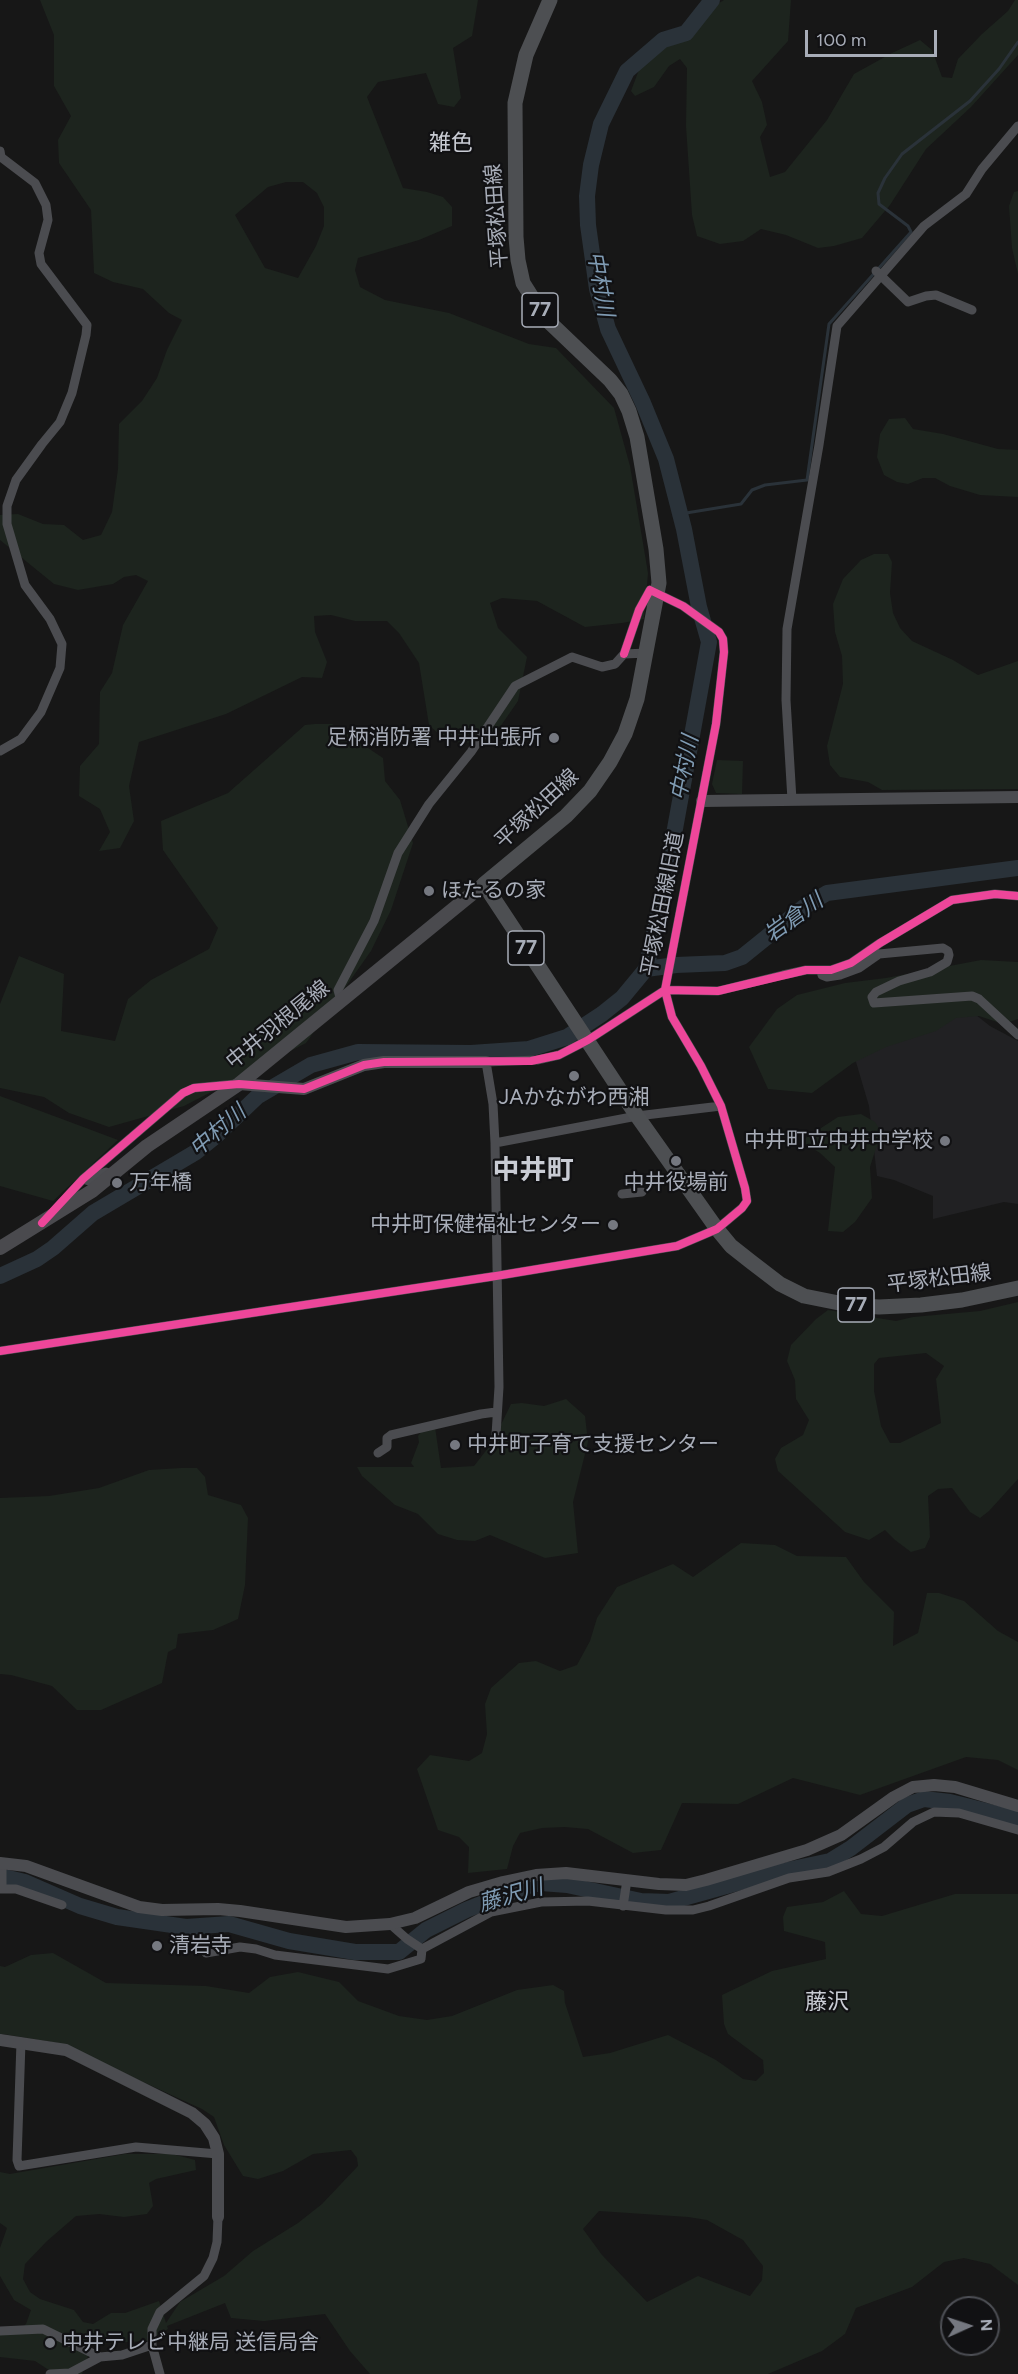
<!DOCTYPE html>
<html>
<head>
<meta charset="utf-8">
<style>
  body { margin:0 }
  #map { position:relative; width:1018px; height:2374px; overflow:hidden; background:#171717; font-family:Figtree,sans-serif }
  canvas { display:block }
  .north { position:absolute; left:940px; top:2296px; width:60px; height:60px; box-sizing:border-box; background:#111113; border:2px solid #4d4f55; border-radius:50%; rotate:87deg; font-size:16px; font-weight:700; line-height:24px; text-align:center; color:#a8adb8 }
  .north::after { content:''; display:block; margin:auto; width:21px; height:27px; background:#757880; clip-path:polygon(50% 0,100% 100%,50% 72%,0 100%) }
  .scale { position:absolute; left:805px; top:30px; width:132px; height:27px; box-sizing:border-box; border:3px solid #a8adb8; border-top:0; padding-left:8px; font-size:18px; line-height:21px; white-space:nowrap; color:#a8adb8; -webkit-text-stroke:4px #111113; paint-order:stroke }
</style>
</head>
<body>
<div id="map">
<canvas width="1018" height="2374"></canvas>
<div class="north">N</div>
<div class="scale">100 m</div>
</div>
<script>
const ctx = document.querySelector('canvas').getContext('2d');
ctx.lineJoin = 'round';
function fill(path, color) {
  ctx.fillStyle = color;
  ctx.fill(path, 'evenodd');
}
function shape(rows) {
  const path = new Path2D();
  for (const r of rows) {
    path.moveTo(r[0], r[1]);
    for (let i = 2; i < r.length; i += 2) path.lineTo(r[i], r[i + 1]);
  }
  return path;
}
function strokePath(path, color, width, dash) {
  ctx.strokeStyle = color;
  ctx.lineWidth = width;
  ctx.lineCap = dash ? 'butt' : 'round';
  ctx.setLineDash(dash || []);
  ctx.stroke(path);
}
function label(font, color, halo, rows, align = 'center') {
  ctx.font = font + ' Figtree,"Noto Sans JP",sans-serif';
  ctx.lineWidth = 4.5;
  ctx.setLineDash([]);
  ctx.textBaseline = 'middle';
  ctx.strokeStyle = halo;
  ctx.fillStyle = color;
  for (const [text, x, y, turn = 0] of rows) {
    ctx.save();
    ctx.translate(x, y);
    ctx.rotate((+turn || 0) * Math.PI / 180);
    ctx.textAlign = isNaN(turn) ? turn : align;
    if (halo) ctx.strokeText(text, 0, 0);
    ctx.fillText(text, 0, 0);
    ctx.restore();
  }
}
const built = shape([
  [966,1013,976,1015,990,1026,1018,1041,1018,1204,1004,1202,933,1219,933,1196,894,1180,877,1176,869,1106,851,1045]
]);
const green = shape([
  [40,0,478,0,472,36,453,48,461,98,454,107,438,104,426,73,378,82,367,97,403,188,427,192,443,197,452,207,452,226,419,240,358,258,355,270,360,287,385,300,449,313,529,344,556,348,614,408,630,466,648,573,644,619,622,623,585,627,537,601,502,598,490,603,498,628,527,657,518,701,491,740,463,743,442,737,429,725,419,663,399,633,387,621,355,621,331,615,314,616,315,632,327,662,322,678,302,677,226,714,139,742,129,786,134,821,120,848,99,851,110,832,100,809,79,796,80,766,99,744,100,692,112,673,123,625,148,581,136,575,124,577,113,584,78,590,54,584,0,540,0,515,18,514,43,524,64,525,83,540,101,535,112,512,118,469,119,424,142,401,157,378,167,350,182,320,169,313,143,289,113,282,94,273,91,210,59,163,58,140,71,116,54,86,54,35],
  [286,182,303,182,317,193,324,207,324,226,316,246,298,278,265,268,235,215,268,187],
  [724,0,791,0,788,41,752,81,762,102,767,125,760,137,770,177,785,172,827,120,854,74,892,53,920,40,932,50,942,77,952,78,958,59,982,34,1008,11,1015,0,1018,0,1018,55,971,107,926,149,890,205,862,238,834,246,818,248,786,235,761,229,743,241,720,244,697,236,692,215,686,126,687,68,680,59,669,66,654,87,635,96,631,91,640,67,693,19],
  [1018,191,1018,274,1012,248,1009,206,1014,192],
  [905,418,913,429,943,434,998,449,1018,450,1018,497,980,495,950,486,935,478,923,478,908,484,897,482,884,475,877,457,880,434,889,419],
  [874,554,888,554,892,562,890,593,893,613,900,628,912,641,953,660,978,675,1018,661,1018,789,882,790,868,782,840,777,830,765,827,746,843,684,842,656,835,632,833,604,843,579,861,560],
  [315,724,332,724,383,758,385,781,400,800,413,843,391,910,371,951,306,1043,184,1106,109,1127,69,1113,44,1097,0,1088,0,1004,19,956,64,974,61,1031,115,1041,128,999,151,980,209,949,218,928,163,850,161,821,228,793,305,725],
  [717,760,743,761,742,794,716,793,712,784],
  [981,960,1018,962,1018,1019,1003,1024,979,1016,956,1018,936,1031,886,1047,853,1063,812,1093,768,1089,749,1047,777,1009,797,995,845,983,886,978],
  [0,1096,62,1119,118,1140,53,1201,0,1186],
  [861,1114,875,1122,880,1130,879,1134,882,1139,876,1148,870,1167,872,1198,855,1222,843,1232,828,1231,835,1167,820,1153,801,1141,838,1117],
  [1018,1302,1018,1479,989,1511,980,1518,970,1512,952,1488,938,1489,928,1496,930,1537,925,1548,911,1552,895,1540,885,1530,869,1540,845,1532,778,1471,775,1459,781,1448,803,1435,809,1420,796,1399,795,1380,787,1361,791,1345,816,1319,828,1310,896,1321,913,1317,980,1311],
  [926,1353,944,1366,936,1379,941,1423,900,1443,890,1443,881,1426,874,1391,874,1364,879,1358],
  [566,1399,585,1416,588,1442,573,1502,578,1553,545,1558,490,1535,475,1541,457,1540,438,1534,418,1514,395,1505,362,1476,357,1467,414,1467,411,1463,419,1442,418,1436,421,1432,435,1427,441,1468,474,1466,492,1443,511,1404,522,1403,544,1406],
  [181,1468,197,1468,205,1477,208,1495,241,1505,248,1518,245,1585,238,1619,213,1630,178,1634,176,1648,168,1652,162,1683,101,1710,77,1710,52,1686,11,1675,0,1674,0,1498,49,1496,99,1488,149,1470],
  [741,1543,775,1545,797,1556,846,1557,864,1582,894,1612,893,1646,918,1633,927,1593,939,1593,964,1601,998,1631,1018,1642,1018,1770,998,1760,966,1757,860,1795,793,1778,738,1804,682,1803,661,1850,633,1853,588,1829,565,1827,542,1828,520,1833,513,1846,507,1869,468,1873,469,1847,459,1837,438,1830,417,1769,430,1755,469,1761,482,1753,487,1734,485,1704,491,1688,519,1663,536,1661,560,1671,577,1665,590,1641,597,1618,617,1587,673,1564,693,1577],
  [844,1891,861,1914,882,1916,955,1894,1018,1894,1018,2285,990,2264,964,2258,944,2262,912,2287,856,2308,845,2334,822,2351,768,2374,370,2374,350,2351,325,2314,264,2321,231,2318,225,2303,167,2326,168,2329,146,2341,92,2344,82,2374,55,2374,35,2361,0,2357,0,2333,16,2333,26,2324,31,2310,14,2300,0,2276,0,2248,7,2228,0,2223,0,2172,10,2174,125,2154,172,2154,195,2160,196,2170,156,2179,149,2183,153,2206,147,2214,124,2217,99,2214,76,2216,47,2241,25,2264,23,2279,30,2292,40,2299,74,2310,83,2322,93,2324,111,2313,125,2313,159,2301,166,2323,180,2302,224,2276,253,2251,298,2223,322,2204,358,2166,357,2158,351,2150,313,2154,283,2171,258,2179,243,2176,224,2145,214,2117,202,2109,58,2043,3,2034,0,2036,0,1966,5,1967,31,1955,53,1953,106,1983,206,1986,249,1993,270,1977,298,1972,339,1982,358,2001,399,2016,427,2020,452,2016,517,1990,553,1985,564,1991,565,2003,583,2057,610,2053,668,2035,716,2060,743,2079,756,2081,764,2073,763,2060,728,2034,724,2024,722,1995,772,1971,826,1959,825,1942,784,1931,783,1917,787,1907,823,1902],
  [599,2211,688,2217,707,2220,743,2240,763,2266,762,2280,750,2296,698,2276,647,2302,602,2255,583,2229]
]);
const stream = shape([
  [680,514,741,504,752,490,765,485,807,480,829,324,911,232,908,226,879,204,878,193,885,178,902,154,970,101,999,69,1018,42]
]);
const river = shape([
  [646,969,676,965,725,963,742,957,804,907,827,893,1018,868],
  [0,1276,37,1259,53,1248,93,1213,196,1152,217,1135,258,1096,311,1065,358,1052,471,1053,529,1049,567,1037,602,1014,622,998,646,969,664,889,709,642,699,607,684,529,666,459,643,403,608,329,597,289,588,225,587,196,591,165,601,124,627,71,663,40,686,33,712,0],
  [0,1876,25,1882,80,1906,117,1917,186,1927,229,1924,289,1941,355,1952,399,1952,426,1930,466,1910,524,1887,541,1883,567,1885,641,1901,669,1902,773,1873,830,1861,851,1848,907,1805,924,1799,950,1802,1018,1819]
]);
const minor = shape([
  [0,151,1,157,35,183,46,205,48,220,39,253,41,264,87,325,86,335,72,393,60,422,42,444,16,480,7,506,7,524,25,585,50,619,62,644,60,668,41,712,21,739,0,751],
  [876,271,908,302,926,296,936,295,972,310],
  [792,800,786,700,787,629,819,445,837,326,924,226,966,194,982,169,1018,126],
  [821,970,822,975,827,977,840,975,859,968,879,954,943,948,948,951,949,955,947,962,930,972,899,981,876,992,872,997,874,1003,972,996,979,999,1018,1035],
  [341,1001,338,990,374,921,398,853,429,804,471,752,515,686,572,657,602,667,615,664,624,654,647,653],
  [495,1143,637,1116,721,1106],
  [83,1179,89,1181,106,1172,112,1175],
  [622,1194,642,1192],
  [54,1211,83,1179,183,1093,194,1088,236,1084],
  [0,1351,496,1276,677,1246,717,1229,742,1208,747,1201,745,1188,721,1106,701,1066,672,1017,665,990,716,724,724,652,723,639,719,632,683,606,650,590,639,610,624,654],
  [496,1435,499,1387,495,1143,493,1104,486,1062,537,1060,559,1055,588,1040,665,990,718,991,783,975,806,970,831,970,851,963,880,943,952,900,995,894,1018,896],
  [378,1453,387,1447,387,1438,391,1435,481,1414,496,1412],
  [2,1863,2,1889],
  [0,1889,16,1889,62,1905],
  [623,1906,627,1880],
  [390,1924,407,1939,422,1949],
  [422,1949,491,1912,541,1902,588,1901,666,1910,693,1910,709,1906,789,1878,828,1872,861,1859,884,1847,913,1822,934,1812,959,1813,1018,1830],
  [206,1953,240,1947,256,1949,275,1955,388,1969,421,1959,422,1949],
  [21,2042,17,2160,19,2166,136,2147,218,2154],
  [0,2331,43,2329,100,2357],
  [50,2374,70,2373,100,2357,122,2355,152,2345],
  [160,2374,152,2345,152,2329,160,2312,204,2276,213,2258,217,2242,218,2217]
]);
const tertiary = shape([
  [702,801,1018,797],
  [239,1084,304,1089,364,1065,384,1062,486,1062],
  [0,1863,26,1866,139,1907,162,1910,218,1909,240,1911,346,1927,390,1924,415,1918,469,1892,503,1882,536,1875,566,1873,659,1884,686,1885,706,1880,807,1850,841,1835,894,1797,913,1787,934,1785,955,1787,1018,1806],
  [0,2040,66,2050,192,2113,205,2124,214,2138,218,2154,218,2217]
]);
const secondary = shape([
  [0,1248,92,1191,147,1146,239,1084,484,884]
]);
const primary = shape([
  [550,0,526,55,515,103,516,237,518,260,523,283,545,318,610,380,621,394,629,411,637,437,656,549,659,583,637,699,625,734,610,762,590,791,566,816,484,884,637,1116,717,1229,731,1246,750,1261,780,1284,804,1296,849,1305,879,1307,921,1305,962,1300,1018,1288]
]);
const cycleway = shape([
  [42,1223,83,1179,183,1093,194,1088,239,1084,304,1089,364,1065,384,1062,531,1061,559,1055,588,1040,665,990,718,991,806,970,831,970,851,963,880,943,952,900,995,894,1018,896],
  [0,1351,496,1276,677,1246,717,1229,742,1208,747,1201,745,1188,721,1106,701,1066,672,1017,665,990,716,724,724,652,723,639,719,632,683,606,650,590,639,610,624,654]
]);
const markers = [
  [554,738,6,"#757880"],
  [429,891,6,"#757880"],
  [574,1076,6,"#757880"],
  [945,1141,6,"#757880"],
  [676,1161,6,"#757880"],
  [117,1183,6,"#757880"],
  [613,1225,6,"#757880"],
  [455,1445,6,"#757880"],
  [157,1946,6,"#757880"],
  [50,2343,6,"#757880"]
];
const shields = [
  [540,310,36],
  [526,948,36],
  [856,1305,36]
];
const shieldNames = [
  ["77",540,310],
  ["77",526,948],
  ["77",856,1305]
];
const streetNames = [
  ["平塚松田線",497,216,-94],
  ["平塚松田線",537,809,-43],
  ["平塚松田線旧道",663,904,-79],
  ["中井羽根尾線",278,1025,-39],
  ["平塚松田線",939,1279,-7]
];
const poiNames = [
  ["足柄消防署 中井出張所",542,738,"right"],
  ["ほたるの家",441,891],
  ["JAかながわ西湘",574,1098,"center"],
  ["中井町立中井中学校",933,1141,"right"],
  ["万年橋",129,1183],
  ["中井役場前",676,1183,"center"],
  ["中井町保健福祉センター",601,1225,"right"],
  ["中井町子育て支援センター",467,1445],
  ["清岩寺",169,1946],
  ["中井テレビ中継局 送信局舎",62,2343]
];
const neighbourhoodNames = [
  ["雑色",451,144],
  ["藤沢",827,2003]
];
const waterNames = [
  ["中村川",600,284,80],
  ["中村川",685,768,-79],
  ["岩倉川",794,918,-36],
  ["中村川",218,1131,-41],
  ["藤沢川",511,1896,-16]
];
const districtNames = [
  ["中井町",533,1171]
];
fill(built, '#212123');
fill(green, '#1d241e');
strokePath(stream, '#2a3239', 3);
strokePath(river, '#2a3239', 16);
strokePath(minor, '#4b4c50', 9);
strokePath(tertiary, '#4b4c50', 12);
strokePath(secondary, '#4a4a4e', 14);
strokePath(primary, '#4d4f52', 15);
strokePath(cycleway, '#ed469a', 8);
for (const [x, y, r, color] of markers) {
  const dot = new Path2D();
  dot.arc(x, y, r, 0, 2 * Math.PI);
  ctx.fillStyle = color;
  ctx.fill(dot);
  strokePath(dot, '#111113', 2);
}
for (const [x, y, w] of shields) {
  const box = new Path2D();
  box.roundRect(x - w / 2, y - 17, w, 34, 4.5);
  ctx.fillStyle = '#111113';
  ctx.fill(box);
  strokePath(box, '#a8adb8', 1.5);
}
label('bold 20px', '#a8adb8', null, shieldNames);
label('21px', '#a8adb8', '#111113', streetNames);
label('21px', '#a8adb8', '#111113', poiNames, 'left');
label('22px', '#c9ccd4', '#111113', neighbourhoodNames);
label('italic 22px', '#7f9bb3', '#111113', waterNames);
label('bold 27px', '#c9ccd4', '#111113', districtNames);
</script>
</body>
</html>
